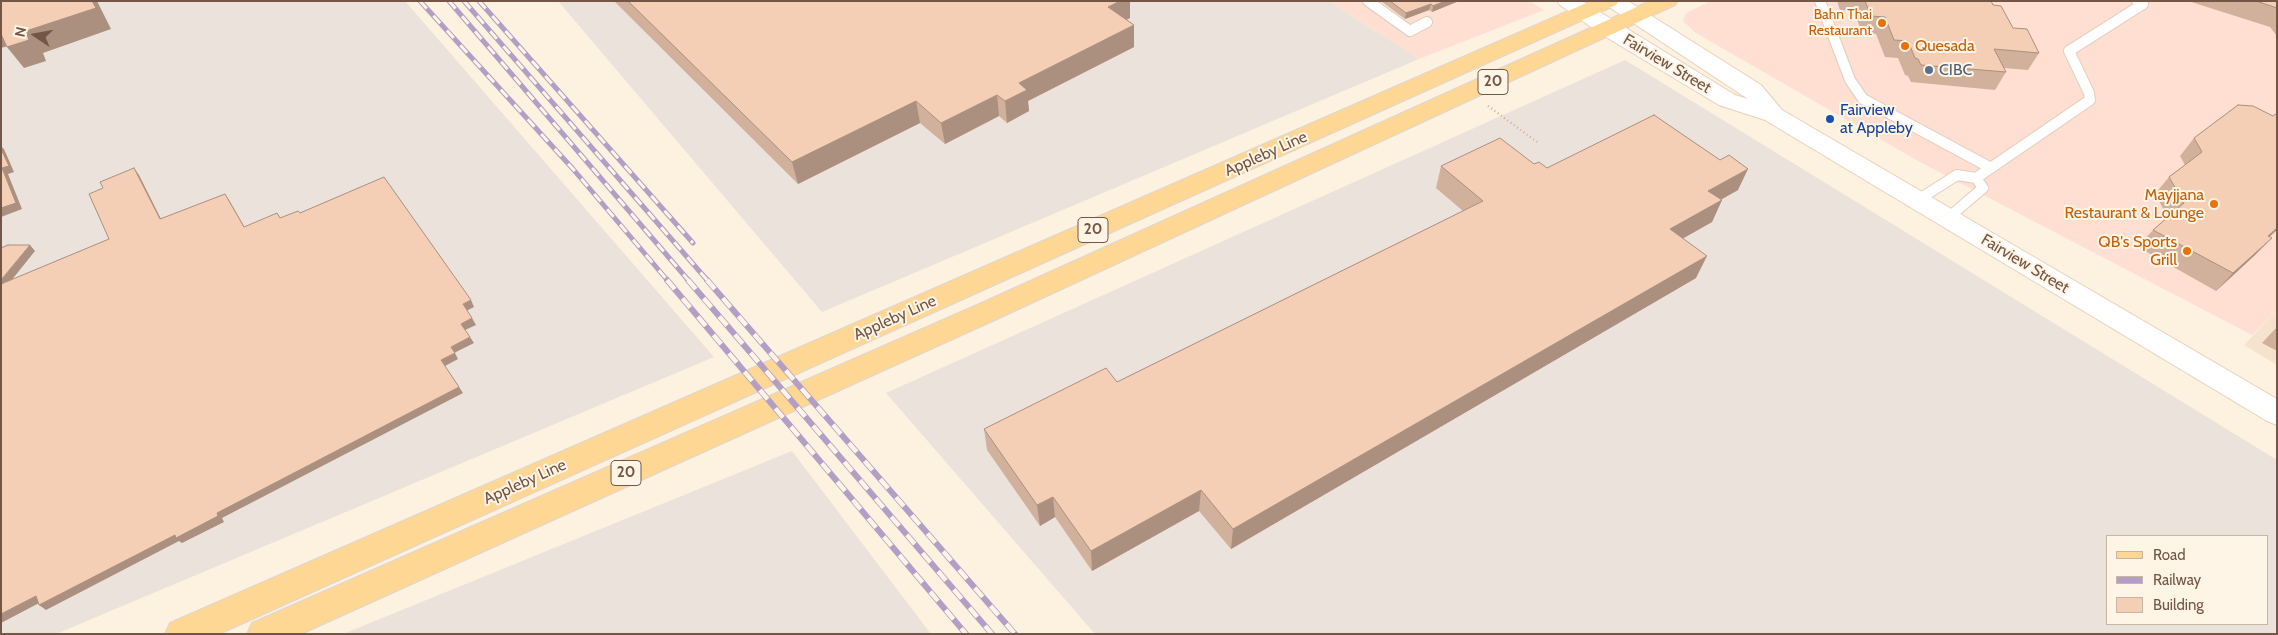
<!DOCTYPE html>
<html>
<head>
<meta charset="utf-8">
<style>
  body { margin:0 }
  #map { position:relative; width:2278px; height:635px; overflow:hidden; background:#fdf1df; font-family:Cabin,sans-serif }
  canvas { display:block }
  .frame { position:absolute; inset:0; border:2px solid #745646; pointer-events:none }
  .legend { position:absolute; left:2106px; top:535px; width:162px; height:90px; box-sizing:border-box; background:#fff5e6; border:1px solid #c7b5a6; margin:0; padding:6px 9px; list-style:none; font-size:15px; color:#745646 }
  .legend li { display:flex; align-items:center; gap:10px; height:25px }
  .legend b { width:25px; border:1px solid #c7b5a6 }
  .north { position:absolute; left:10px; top:10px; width:50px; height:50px; -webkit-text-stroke:4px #fff5e6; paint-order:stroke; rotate:282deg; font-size:14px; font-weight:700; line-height:20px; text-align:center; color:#745646 }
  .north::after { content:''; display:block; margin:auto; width:18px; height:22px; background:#745646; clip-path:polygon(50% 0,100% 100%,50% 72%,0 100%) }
</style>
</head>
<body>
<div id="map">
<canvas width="2278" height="635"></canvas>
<div class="frame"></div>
<ul class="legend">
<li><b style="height:6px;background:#ffd794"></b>Road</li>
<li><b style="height:6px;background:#b39ec6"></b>Railway</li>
<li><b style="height:14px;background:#f4ceb5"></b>Building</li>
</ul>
<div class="north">N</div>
</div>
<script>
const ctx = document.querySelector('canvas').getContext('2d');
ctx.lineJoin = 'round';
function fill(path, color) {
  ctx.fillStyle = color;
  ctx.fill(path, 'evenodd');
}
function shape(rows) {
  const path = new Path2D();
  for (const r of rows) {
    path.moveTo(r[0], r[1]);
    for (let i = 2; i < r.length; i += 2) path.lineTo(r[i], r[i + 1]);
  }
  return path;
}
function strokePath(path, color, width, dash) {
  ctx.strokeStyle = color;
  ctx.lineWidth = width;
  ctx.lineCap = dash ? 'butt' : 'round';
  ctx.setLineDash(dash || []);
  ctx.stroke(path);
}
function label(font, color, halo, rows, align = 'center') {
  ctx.font = font + ' Cabin,sans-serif';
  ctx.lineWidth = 4;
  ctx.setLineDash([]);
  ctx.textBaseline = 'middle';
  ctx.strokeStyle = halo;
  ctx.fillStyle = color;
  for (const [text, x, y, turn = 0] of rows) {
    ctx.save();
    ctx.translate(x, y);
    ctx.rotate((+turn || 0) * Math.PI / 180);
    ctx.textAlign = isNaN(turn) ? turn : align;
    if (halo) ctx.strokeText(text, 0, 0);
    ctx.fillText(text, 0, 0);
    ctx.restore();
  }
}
const residential = shape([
  [2277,310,2277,365,2244,345]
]);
const commercial = shape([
  [1329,1,1529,1,1544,10,1419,59],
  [1711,1,2277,1,2277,310,2252,335,1918,161,1696,33,1683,21,1686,13]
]);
const industrial = shape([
  [1,1,405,1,714,357,56,634,1,634],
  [558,1,1329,1,1419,59,822,312],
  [1625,60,2277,460,2277,634,1095,634,886,393],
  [2107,536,2267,536,2267,624,2107,624],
  [792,451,931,634,343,634]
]);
const path = shape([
  [1488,106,1537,142]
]);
const lane = shape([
  [1368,1,1410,31,1427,22],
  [1820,1,1850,80,1863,99,1991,168],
  [1918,200,1957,175,1976,178,2090,100,2089,93,2069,51,2143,4,2137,1],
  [1948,218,1983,188,1976,178]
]);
const secondary = shape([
  [1557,1,1582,1,1735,95,1748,99,1606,5,1603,1,1628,1,1761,85,1782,110,2277,399,2277,425,2267,421,1765,120,1719,105,1601,34,1560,5,1557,1]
]);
const primary = shape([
  [1591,1,1619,1,1616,5,219,634,165,634,170,623,1591,1],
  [1650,1,1678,1,1675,5,997,319,301,634,247,634,252,623,977,305,1650,1]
]);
const railFar1 = shape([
  [420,1,573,169,668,281],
  [449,1,689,281],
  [464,1,708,281],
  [479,1,693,243]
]);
const rail = shape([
  [667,280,966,634],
  [688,280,992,634],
  [707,280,1015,634]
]);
const wall = shape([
  [614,1,1130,1,1130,18,1126,20,1134,47,1028,101,1029,111,1007,123,999,116,945,144,920,123,798,184],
  [1381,1,1459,1,1432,12,1429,10,1405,19],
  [1837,1,1991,1,1993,5,2013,28,2039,53,2028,70,2004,68,2006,72,1995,90,1911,82,1908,76,1905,75,1898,58,1885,57,1876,34,1862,33,1854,11,1840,10],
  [2188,1,2277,1,2277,36,2270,27],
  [2194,138,2270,237,2255,255,2216,291,2138,247,2153,230,2168,217,2155,194,2169,177,2185,165,2180,156],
  [1534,164,1547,168,1738,190,1721,200,1722,200,1712,222,1683,238,1696,278,1231,549,1199,511,1092,571,1055,517,1040,526,987,450,984,429,1117,382,1463,211,1436,188,1441,166],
  [2277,327,2277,351,2262,343]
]);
const shadedWall = shape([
  [92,1,97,1,111,29,43,53,46,61,24,68,7,47,26,31],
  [1120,1,1130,1,1130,18,1109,28,1108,7],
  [1445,1,1459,1,1432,12,1433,6],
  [1431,4,1429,10,1405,19,1406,13],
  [1134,25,1134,47,1028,101,1029,111,1007,123,1005,101,1019,83],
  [1,29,14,44,1,48],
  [997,95,999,116,945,144,941,123],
  [916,101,920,123,798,184,792,162],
  [1,146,4,149,14,172,8,174,22,209,1,217,2,168],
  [134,168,139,175,164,225,160,219],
  [1748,169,1738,190,1698,212,1708,191],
  [225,194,229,200,248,233,244,227],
  [1722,200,1712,222,1661,251,1670,229],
  [2277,228,2277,230,2252,253,2268,236],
  [2272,238,2255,255,2216,291,2233,273],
  [30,245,35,251,2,292,1,291,1,280],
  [1707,256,1696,278,1231,549,1233,529],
  [471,300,474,307,466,311,463,304],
  [472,318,476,325,465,330,461,324],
  [470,337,474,343,454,353,451,347],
  [455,353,458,359,445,366,441,360],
  [459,387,463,393,222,518,224,522,182,543,179,541,46,610,39,605],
  [1201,490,1199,511,1092,571,1091,551],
  [1053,497,1055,517,1040,526,1037,505],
  [36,596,43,601,1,623,1,614]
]);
const building = shape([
  [1,1,92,1,96,8,26,31,29,40,7,47,1,34,1,1],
  [628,1,1120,1,1108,7,1134,25,1019,83,1027,90,1005,101,997,95,941,123,916,101,792,162,628,1],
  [1390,1,1445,1,1433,6,1431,4,1406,13,1390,1],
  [1865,1,1991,1,1993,5,2001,6,2013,28,2027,29,2039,53,1994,49,2006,72,1921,65,1918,59,1915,58,1908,41,1894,40,1885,17,1871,16,1865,1],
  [2256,1,2277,1,2277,8,2256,1],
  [2238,105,2253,106,2273,116,2277,113,2277,228,2268,236,2272,238,2233,273,2153,230,2184,203,2169,177,2202,152,2194,138,2238,105],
  [1654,115,1720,160,1729,155,1748,169,1708,191,1722,200,1670,229,1707,256,1233,529,1201,490,1091,551,1053,497,1037,505,984,429,1106,368,1117,382,1483,201,1441,166,1500,138,1534,164,1539,162,1547,168,1654,115],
  [1,149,9,166,2,168,16,203,1,208,1,149],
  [134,168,160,219,225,194,244,227,277,213,280,218,298,211,300,213,384,177,471,300,463,304,472,318,461,324,470,337,451,347,455,353,441,360,459,387,217,513,218,516,176,538,175,535,39,605,36,596,1,614,1,284,109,239,89,194,103,188,100,182,134,168],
  [8,245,30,245,1,280,1,248,8,245]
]);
const markers = [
  [1882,23,5,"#e8710a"],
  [1905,46,5,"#e8710a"],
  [1929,70,5,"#5c6f8a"],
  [1830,119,5,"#1a4fb4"],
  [2214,204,5,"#e8710a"],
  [2187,251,5,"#e8710a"]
];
const farFoodnames = [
  ["Bahn Thai",1872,15],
  ["Restaurant",1872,31]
];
const shields = [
  [1493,82,30],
  [1093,230,30],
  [626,473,30]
];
const shieldNames = [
  ["20",1493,82],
  ["20",1093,230],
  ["20",626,473]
];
const foodNames = [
  ["Quesada",1915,46,"left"],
  ["Mayjjana",2204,195],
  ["Restaurant & Lounge",2204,213],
  ["QB's Sports",2177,242],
  ["Grill",2177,260]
];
const streetNames = [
  ["Fairview Street",1667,64,31],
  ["Appleby Line",1266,154,-24],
  ["Fairview Street",2025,264,31],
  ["Appleby Line",895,318,-24],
  ["Appleby Line",525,482,-24]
];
const serviceNames = [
  ["CIBC",1939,70]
];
const transitNames = [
  ["Fairview",1840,110],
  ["at Appleby",1840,128]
];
fill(residential, '#f5e3cd');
fill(commercial, '#fedfd2');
fill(industrial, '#ebe3db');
strokePath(lane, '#e1cdbb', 12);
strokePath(secondary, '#e9d0ba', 2);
strokePath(primary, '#ded6d3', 2);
strokePath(path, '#d8b199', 2.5, [1, 3]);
strokePath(lane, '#fff', 10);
fill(secondary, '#fff');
fill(primary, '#ffd794');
strokePath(railFar1, '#b39ec6', 5);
strokePath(rail, '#b39ec6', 6);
strokePath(railFar1, '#fff5e6', 3, [10]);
strokePath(rail, '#fff5e6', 4.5, [12]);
fill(wall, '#d2b19c');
fill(shadedWall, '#ab907f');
fill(building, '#f4ceb5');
strokePath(building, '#ab907f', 1);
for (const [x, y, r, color] of markers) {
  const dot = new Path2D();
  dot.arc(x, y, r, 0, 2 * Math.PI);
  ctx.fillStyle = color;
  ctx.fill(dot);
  strokePath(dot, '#fff5e6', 2);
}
label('14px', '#c56008', '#fff5e6', farFoodnames, 'right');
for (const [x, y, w] of shields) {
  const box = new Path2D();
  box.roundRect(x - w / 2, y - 12.5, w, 25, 4);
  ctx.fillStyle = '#fff5e6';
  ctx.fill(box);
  strokePath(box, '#745646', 1);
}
label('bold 15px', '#745646', null, shieldNames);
label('16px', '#c56008', '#fff5e6', foodNames, 'right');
label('16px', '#745646', '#fff5e6', streetNames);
label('16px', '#4e5e75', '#fff5e6', serviceNames, 'left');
label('16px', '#164399', '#fff5e6', transitNames, 'left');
</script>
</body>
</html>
